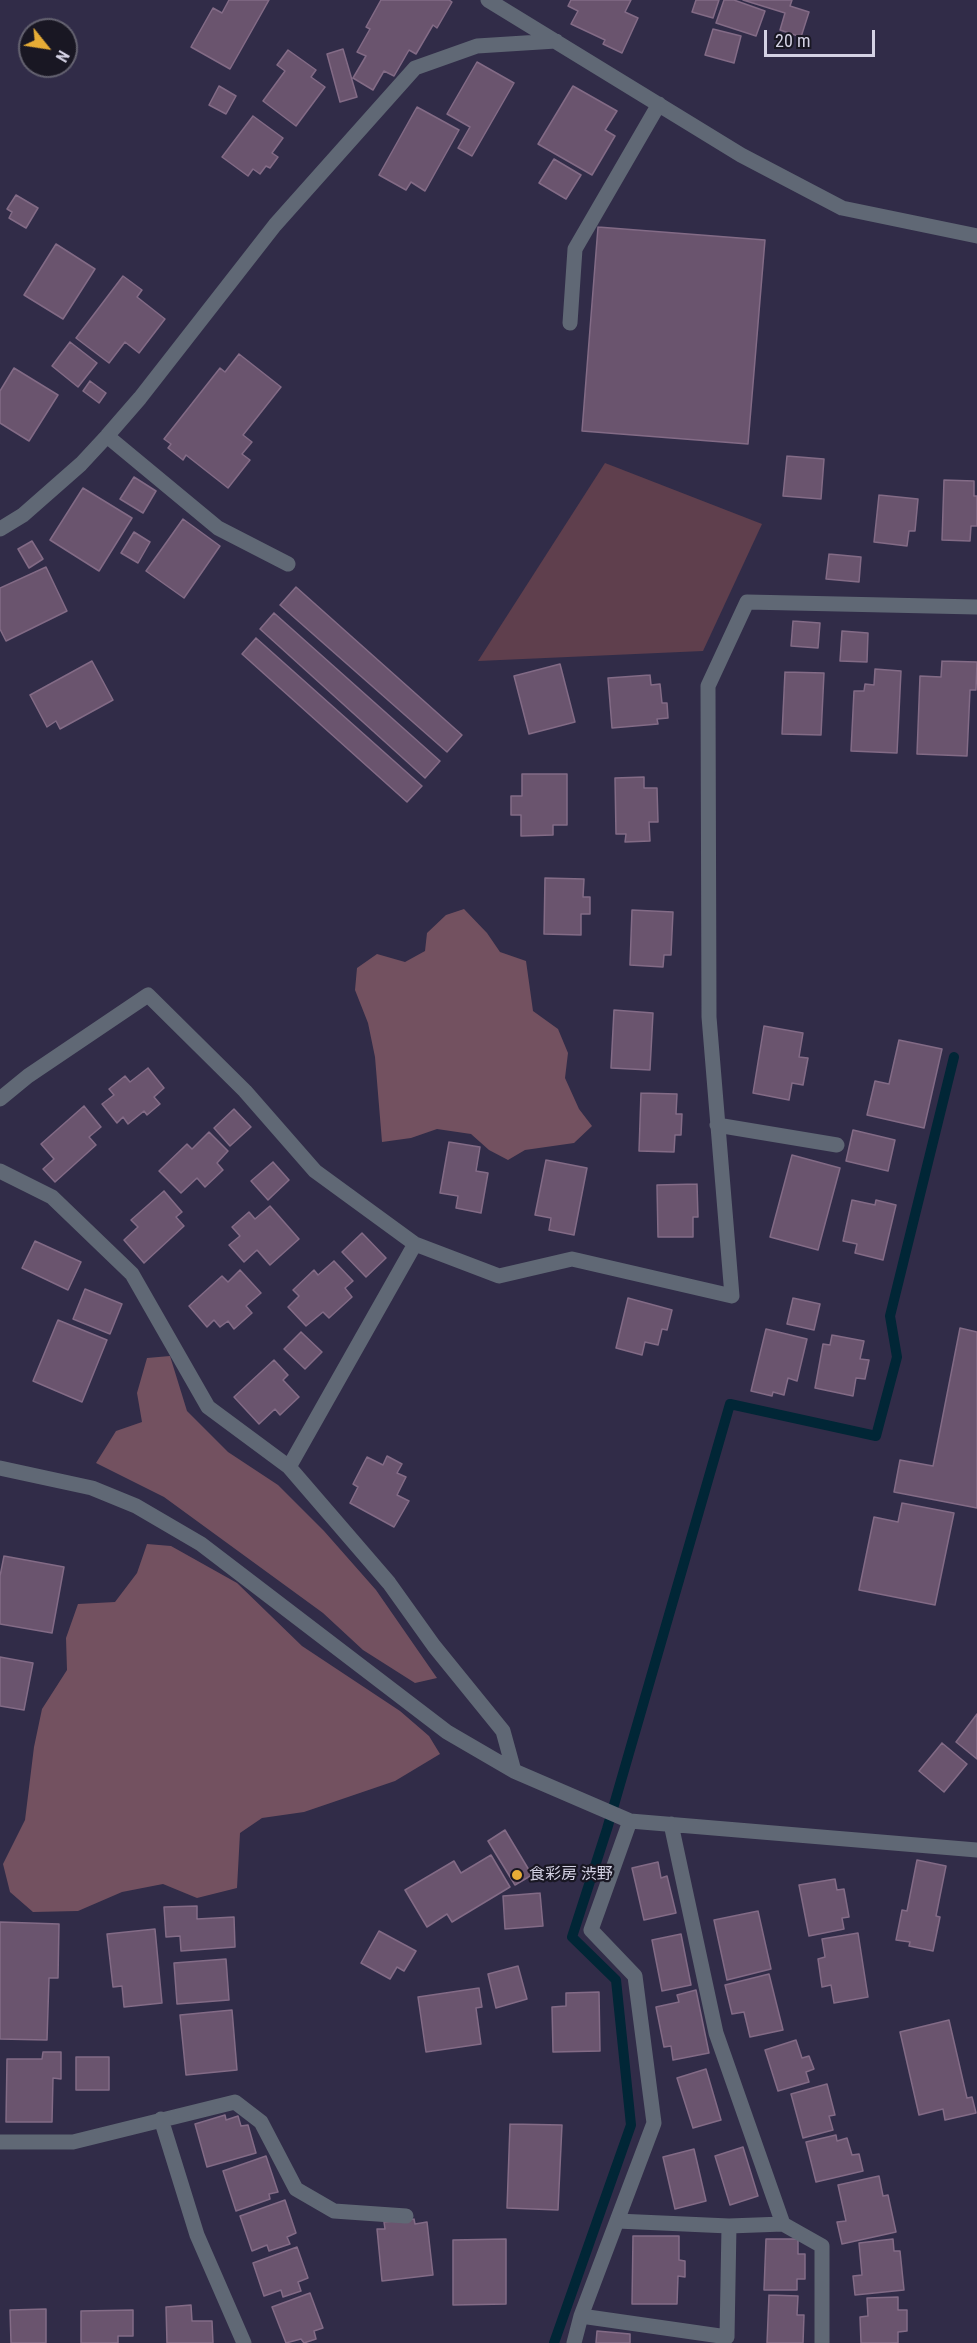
<!DOCTYPE html>
<html>
<head>
<meta charset="utf-8">
<style>
  body { margin:0 }
  #map { position:relative; width:977px; height:2343px; overflow:hidden; background:#312c48; font-family:"Roboto Condensed",sans-serif }
  canvas { display:block }
  .north { position:absolute; left:18px; top:18px; width:60px; height:60px; box-sizing:border-box; background:#191723; border:2px solid #646270; border-radius:50%; rotate:120deg; font-size:16px; font-weight:700; line-height:24px; text-align:center; color:#d4d2e4 }
  .north::after { content:''; display:block; margin:auto; width:21px; height:27px; background:#e6ac36; clip-path:polygon(50% 0,100% 100%,50% 72%,0 100%) }
  .scale { position:absolute; left:764px; top:30px; width:111px; height:27px; box-sizing:border-box; border:3px solid #d4d2e4; border-top:0; padding-left:8px; font-size:18px; line-height:21px; white-space:nowrap; color:#d4d2e4; -webkit-text-stroke:4px #191723; paint-order:stroke }
</style>
</head>
<body>
<div id="map">
<canvas width="977" height="2343"></canvas>
<div class="north">N</div>
<div class="scale">20 m</div>
</div>
<script>
const ctx = document.querySelector('canvas').getContext('2d');
ctx.lineJoin = 'round';
function fill(path, color) {
  ctx.fillStyle = color;
  ctx.fill(path, 'evenodd');
}
function shape(rows) {
  const path = new Path2D();
  for (const r of rows) {
    path.moveTo(r[0], r[1]);
    for (let i = 2; i < r.length; i += 2) path.lineTo(r[i], r[i + 1]);
  }
  return path;
}
function strokePath(path, color, width, dash) {
  ctx.strokeStyle = color;
  ctx.lineWidth = width;
  ctx.lineCap = dash ? 'butt' : 'round';
  ctx.setLineDash(dash || []);
  ctx.stroke(path);
}
function label(font, color, halo, rows, align = 'center') {
  ctx.font = font + ' "Roboto Condensed","Noto Sans JP",sans-serif';
  ctx.lineWidth = 4.5;
  ctx.setLineDash([]);
  ctx.textBaseline = 'middle';
  ctx.strokeStyle = halo;
  ctx.fillStyle = color;
  for (const [text, x, y, turn = 0] of rows) {
    ctx.save();
    ctx.translate(x, y);
    ctx.rotate((+turn || 0) * Math.PI / 180);
    ctx.textAlign = isNaN(turn) ? turn : align;
    if (halo) ctx.strokeText(text, 0, 0);
    ctx.fillText(text, 0, 0);
    ctx.restore();
  }
}
const green = shape([
  [605,463,762,524,703,651,478,661]
]);
const forest = shape([
  [464,909,487,933,500,952,526,961,533,1011,558,1029,568,1053,565,1078,579,1109,592,1126,574,1143,525,1150,508,1160,489,1150,471,1134,437,1129,411,1138,382,1142,375,1057,368,1023,355,990,357,968,377,954,405,962,425,951,427,933,446,915],
  [170,1356,187,1411,228,1452,278,1485,324,1531,376,1590,437,1678,415,1683,363,1650,323,1613,164,1497,96,1463,116,1431,142,1422,137,1393,147,1358],
  [147,1544,171,1546,237,1583,302,1646,400,1711,429,1736,440,1754,395,1781,304,1812,262,1818,240,1833,237,1888,197,1898,163,1884,122,1892,78,1911,33,1912,10,1892,3,1864,25,1820,34,1747,42,1709,67,1670,66,1638,78,1604,115,1602,137,1573]
]);
const stream = shape([
  [554,2343,631,2125,616,1980,572,1937,607,1829,730,1404,876,1436,897,1357,890,1316,954,1057]
]);
const building = shape([
  [229,0,269,0,230,69,191,47,213,8,222,13,229,0],
  [381,0,449,0,452,2,437,28,433,25,416,54,409,50,394,76,384,71,373,90,353,78,366,56,357,52,370,29,366,27,381,0],
  [571,0,631,0,625,12,638,18,622,53,603,44,605,40,571,24,578,11,568,6,571,0],
  [696,0,719,0,713,18,692,12,696,0],
  [724,0,734,0,765,11,756,36,716,23,724,0],
  [743,0,792,0,790,6,809,12,801,37,780,30,785,13,743,0],
  [713,29,741,36,734,63,705,55,713,29],
  [343,49,357,97,340,102,327,54,343,49],
  [288,50,316,70,311,77,325,87,296,126,263,101,285,71,277,65,288,50],
  [477,62,514,83,472,156,458,148,470,127,447,114,477,62],
  [219,86,236,96,226,114,209,105,219,86],
  [573,86,617,111,605,130,615,136,592,175,538,144,573,86],
  [417,107,459,130,425,191,411,182,406,190,379,175,417,107],
  [253,116,283,138,272,153,278,157,270,168,266,166,260,174,253,169,248,176,222,157,253,116],
  [554,159,581,175,566,199,539,183,554,159],
  [16,195,38,208,26,228,9,218,12,212,7,209,16,195],
  [598,227,765,240,748,444,582,431,598,227],
  [56,244,95,269,63,319,24,295,56,244],
  [123,276,142,290,137,297,165,319,139,353,125,342,109,363,76,338,123,276],
  [70,342,97,363,78,387,52,366,70,342],
  [239,354,281,387,243,435,252,442,242,454,250,460,228,488,186,455,183,460,168,448,171,444,164,439,220,368,225,372,239,354],
  [14,368,58,395,29,441,0,423,0,391,14,368],
  [90,381,106,393,99,403,83,391,90,381],
  [787,456,824,459,821,499,783,496,787,456],
  [134,477,156,491,143,513,120,499,134,477],
  [944,480,974,481,974,496,977,496,977,526,971,526,970,541,942,540,944,480],
  [83,488,132,518,99,571,50,540,83,488],
  [879,495,918,499,915,531,909,531,907,546,874,542,879,495],
  [183,519,220,546,184,598,146,571,183,519],
  [134,532,150,542,138,563,121,553,134,532],
  [32,541,43,559,29,568,18,549,32,541],
  [829,554,861,557,859,582,826,579,829,554],
  [46,567,67,611,6,641,0,629,0,588,46,567],
  [296,587,462,735,447,752,280,605,296,587],
  [274,613,440,761,425,778,260,629,274,613],
  [793,621,820,623,818,648,791,646,793,621],
  [842,631,868,633,867,662,840,661,842,631],
  [256,638,422,786,407,802,242,654,256,638],
  [92,661,113,700,60,729,56,721,47,727,30,695,92,661],
  [942,661,977,662,976,690,970,690,967,756,917,754,920,676,941,677,942,661],
  [560,664,575,722,529,734,514,676,560,664],
  [875,669,901,671,897,753,851,751,854,691,864,691,865,684,874,685,875,669],
  [785,672,824,673,821,735,782,734,785,672],
  [650,675,651,685,660,684,662,703,667,703,668,718,657,719,658,724,612,728,608,678,650,675],
  [522,774,567,774,567,825,553,825,553,835,521,836,521,815,511,815,511,796,522,796,522,774],
  [644,777,644,788,657,788,658,822,649,822,650,841,625,842,626,834,616,834,615,778,644,777],
  [545,878,584,879,583,897,590,897,590,914,581,914,581,935,544,934,545,878],
  [632,910,673,912,671,955,664,955,663,967,630,965,632,910],
  [614,1010,653,1013,650,1070,611,1068,614,1010],
  [764,1026,803,1033,799,1057,808,1058,803,1085,792,1083,789,1100,753,1093,764,1026],
  [899,1040,942,1049,924,1128,867,1115,875,1081,889,1084,899,1040],
  [148,1068,164,1088,154,1097,160,1104,147,1115,144,1111,128,1124,123,1117,117,1123,102,1104,114,1095,109,1089,125,1076,130,1082,148,1068],
  [641,1093,677,1094,676,1114,682,1114,681,1135,675,1135,674,1152,639,1151,641,1093],
  [84,1106,101,1127,89,1137,96,1145,55,1182,43,1169,54,1159,41,1144,84,1106],
  [234,1109,251,1127,230,1146,214,1128,234,1109],
  [853,1130,895,1140,888,1171,846,1161,853,1130],
  [209,1132,228,1151,217,1163,223,1170,205,1187,197,1178,181,1193,159,1171,187,1144,192,1149,209,1132],
  [449,1142,480,1147,476,1171,488,1173,481,1213,456,1208,458,1196,440,1193,449,1142],
  [792,1155,840,1168,818,1250,770,1237,792,1155],
  [546,1160,587,1168,574,1235,549,1230,551,1218,535,1215,546,1160],
  [273,1162,289,1180,268,1200,251,1181,273,1162],
  [697,1184,698,1217,693,1217,693,1237,658,1237,657,1185,697,1184],
  [164,1191,182,1212,176,1217,184,1226,144,1263,124,1240,138,1227,131,1220,164,1191],
  [852,1200,875,1205,876,1200,896,1205,883,1260,855,1253,857,1244,843,1241,852,1200],
  [270,1206,299,1239,270,1265,257,1250,244,1262,229,1245,240,1236,232,1227,249,1212,255,1219,270,1206],
  [362,1233,386,1258,366,1277,342,1252,362,1233],
  [35,1241,81,1262,68,1290,22,1268,35,1241],
  [334,1261,353,1281,345,1288,352,1297,329,1318,323,1312,306,1326,288,1307,299,1296,293,1290,314,1270,318,1275,334,1261],
  [240,1270,261,1293,246,1306,252,1313,234,1329,228,1321,220,1327,214,1320,207,1327,189,1306,222,1276,228,1282,240,1270],
  [85,1289,122,1304,110,1334,73,1319,85,1289],
  [628,1298,672,1310,667,1330,662,1329,658,1345,645,1342,642,1355,616,1348,628,1298],
  [793,1298,820,1304,814,1330,787,1324,793,1298],
  [58,1320,107,1340,82,1402,33,1381,58,1320],
  [960,1328,977,1332,977,1508,894,1492,900,1460,933,1466,960,1328],
  [766,1329,807,1339,797,1381,788,1378,784,1395,773,1392,772,1396,751,1391,766,1329],
  [301,1332,322,1352,305,1369,284,1349,301,1332],
  [832,1335,864,1341,860,1359,869,1360,865,1379,856,1378,853,1396,815,1388,823,1344,830,1345,832,1335],
  [274,1360,288,1375,283,1380,299,1397,280,1415,275,1409,259,1424,234,1397,274,1360],
  [387,1456,402,1464,397,1473,406,1477,397,1495,409,1501,394,1527,350,1503,358,1487,353,1484,367,1457,383,1465,387,1456],
  [902,1503,954,1513,935,1605,859,1590,874,1517,898,1522,902,1503],
  [4,1556,64,1567,52,1633,0,1624,0,1576,4,1556],
  [0,1657,33,1663,24,1710,0,1706,0,1657],
  [977,1714,977,1759,956,1742,977,1714],
  [942,1743,967,1764,944,1792,919,1771,942,1743],
  [505,1830,532,1875,515,1885,488,1841,505,1830],
  [491,1855,510,1887,452,1922,447,1914,427,1927,405,1890,454,1861,461,1873,491,1855],
  [917,1860,946,1866,936,1916,940,1917,933,1951,909,1946,910,1942,896,1940,902,1910,907,1911,917,1860],
  [658,1862,661,1878,667,1876,676,1913,644,1920,632,1868,658,1862],
  [835,1879,837,1890,844,1889,849,1917,842,1918,844,1929,809,1936,799,1885,835,1879],
  [540,1893,543,1926,505,1929,503,1896,540,1893],
  [197,1906,197,1919,234,1917,235,1947,181,1951,180,1936,166,1937,164,1907,197,1906],
  [758,1911,771,1969,727,1980,714,1920,758,1911],
  [0,1922,59,1924,58,1978,49,1978,47,2040,0,2039,0,1922],
  [155,1929,162,2003,124,2007,122,1986,113,1987,107,1934,155,1929],
  [379,1931,416,1951,404,1971,397,1967,390,1979,361,1963,379,1931],
  [858,1933,868,1997,834,2003,831,1985,822,1987,818,1959,825,1957,822,1939,858,1933],
  [681,1934,691,1985,662,1991,652,1940,681,1934],
  [226,1959,229,2000,177,2004,174,1963,226,1959],
  [518,1966,527,1999,496,2008,488,1974,518,1966],
  [769,1974,783,2030,750,2037,744,2012,732,2014,725,1985,769,1974],
  [479,1988,482,2007,476,2008,481,2044,426,2052,418,1997,479,1988],
  [696,1990,709,2053,673,2060,671,2046,664,2047,656,2007,679,2002,677,1995,696,1990],
  [599,1992,600,2051,553,2052,552,2007,566,2006,566,1993,599,1992],
  [232,2010,237,2070,186,2075,180,2015,232,2010],
  [949,2020,967,2098,972,2097,976,2113,945,2120,943,2109,919,2115,900,2032,949,2020],
  [796,2040,802,2058,809,2056,814,2069,806,2072,809,2082,778,2091,765,2050,796,2040],
  [43,2052,61,2052,61,2079,53,2078,52,2122,6,2122,7,2059,42,2059,43,2052],
  [76,2057,109,2057,109,2090,76,2090,76,2057],
  [706,2069,721,2120,693,2128,677,2078,706,2069],
  [827,2084,835,2115,829,2116,833,2130,803,2138,791,2094,827,2084],
  [225,2115,226,2120,238,2116,241,2126,248,2125,256,2153,207,2167,195,2124,225,2115],
  [510,2124,562,2125,558,2210,507,2208,510,2124],
  [836,2135,837,2141,847,2138,852,2155,859,2154,863,2171,816,2182,806,2142,836,2135],
  [743,2147,758,2196,730,2205,715,2156,743,2147],
  [694,2149,706,2201,675,2209,663,2157,694,2149],
  [266,2156,278,2192,269,2194,270,2199,236,2211,223,2171,266,2156],
  [879,2176,883,2196,888,2195,896,2232,842,2244,837,2222,846,2221,838,2185,879,2176],
  [285,2200,296,2233,287,2237,290,2244,269,2251,267,2245,252,2251,240,2216,285,2200],
  [414,2219,415,2224,427,2222,433,2275,382,2281,377,2229,385,2229,384,2222,414,2219],
  [633,2236,679,2236,679,2260,685,2261,685,2277,678,2276,677,2304,632,2304,633,2236],
  [506,2239,506,2304,453,2305,453,2240,506,2239],
  [766,2239,798,2239,798,2254,805,2254,805,2279,797,2279,797,2290,764,2290,766,2239],
  [893,2239,894,2251,900,2251,904,2290,855,2295,853,2276,862,2275,859,2243,893,2239],
  [297,2247,308,2278,298,2282,301,2291,283,2297,281,2290,264,2296,253,2263,297,2247],
  [310,2293,323,2328,314,2331,316,2339,304,2343,301,2339,286,2343,272,2307,310,2293],
  [769,2295,798,2296,797,2315,804,2315,803,2343,767,2343,769,2295],
  [898,2297,898,2310,907,2310,907,2331,898,2332,898,2343,861,2343,860,2317,868,2316,867,2298,898,2297],
  [191,2305,192,2321,212,2321,213,2343,167,2343,166,2307,191,2305],
  [46,2309,46,2343,11,2343,10,2310,46,2309],
  [133,2310,133,2336,118,2336,118,2343,81,2343,81,2311,133,2310],
  [597,2331,630,2334,630,2343,596,2343,597,2331]
]);
const minor = shape([
  [488,0,741,155,842,208,977,236],
  [570,323,575,249,659,104],
  [107,436,218,528,288,564],
  [0,529,23,515,81,464,107,436,140,398,275,225,415,68,477,46,556,41],
  [0,1099,28,1076,148,995,245,1091,315,1171,415,1244,499,1276,572,1259,732,1296,709,1017,708,686,747,602,977,607],
  [717,1125,837,1145],
  [0,1171,52,1197,132,1274,208,1407,289,1467,389,1583,434,1646,503,1731,514,1771],
  [289,1467,415,1244],
  [0,1468,92,1488,136,1506,201,1544,447,1732,514,1771,630,1821,977,1850],
  [671,1824,716,2033,783,2224],
  [161,2119,197,2235,244,2343],
  [0,2142,73,2142,235,2102,261,2122,296,2189,334,2211,406,2216],
  [617,2221,729,2226,783,2224,822,2246,822,2343],
  [581,2316,727,2337,729,2226],
  [574,2343,581,2316,654,2123,635,1976,591,1930,630,1821]
]);
const markers = [
  [517,1875,6,"#e6ac36"]
];
const poiNames = [
  ["食彩房 渋野",529,1875]
];
fill(green, '#5f3f4d');
fill(forest, '#735160');
strokePath(stream, '#012636', 10);
fill(building, '#6a546e');
strokePath(building, '#836b86', 1.5);
strokePath(minor, '#606875', 15);
for (const [x, y, r, color] of markers) {
  const dot = new Path2D();
  dot.arc(x, y, r, 0, 2 * Math.PI);
  ctx.fillStyle = color;
  ctx.fill(dot);
  strokePath(dot, '#191723', 2);
}
label('16px', '#d4d2e4', '#191723', poiNames, 'left');
</script>
</body>
</html>
